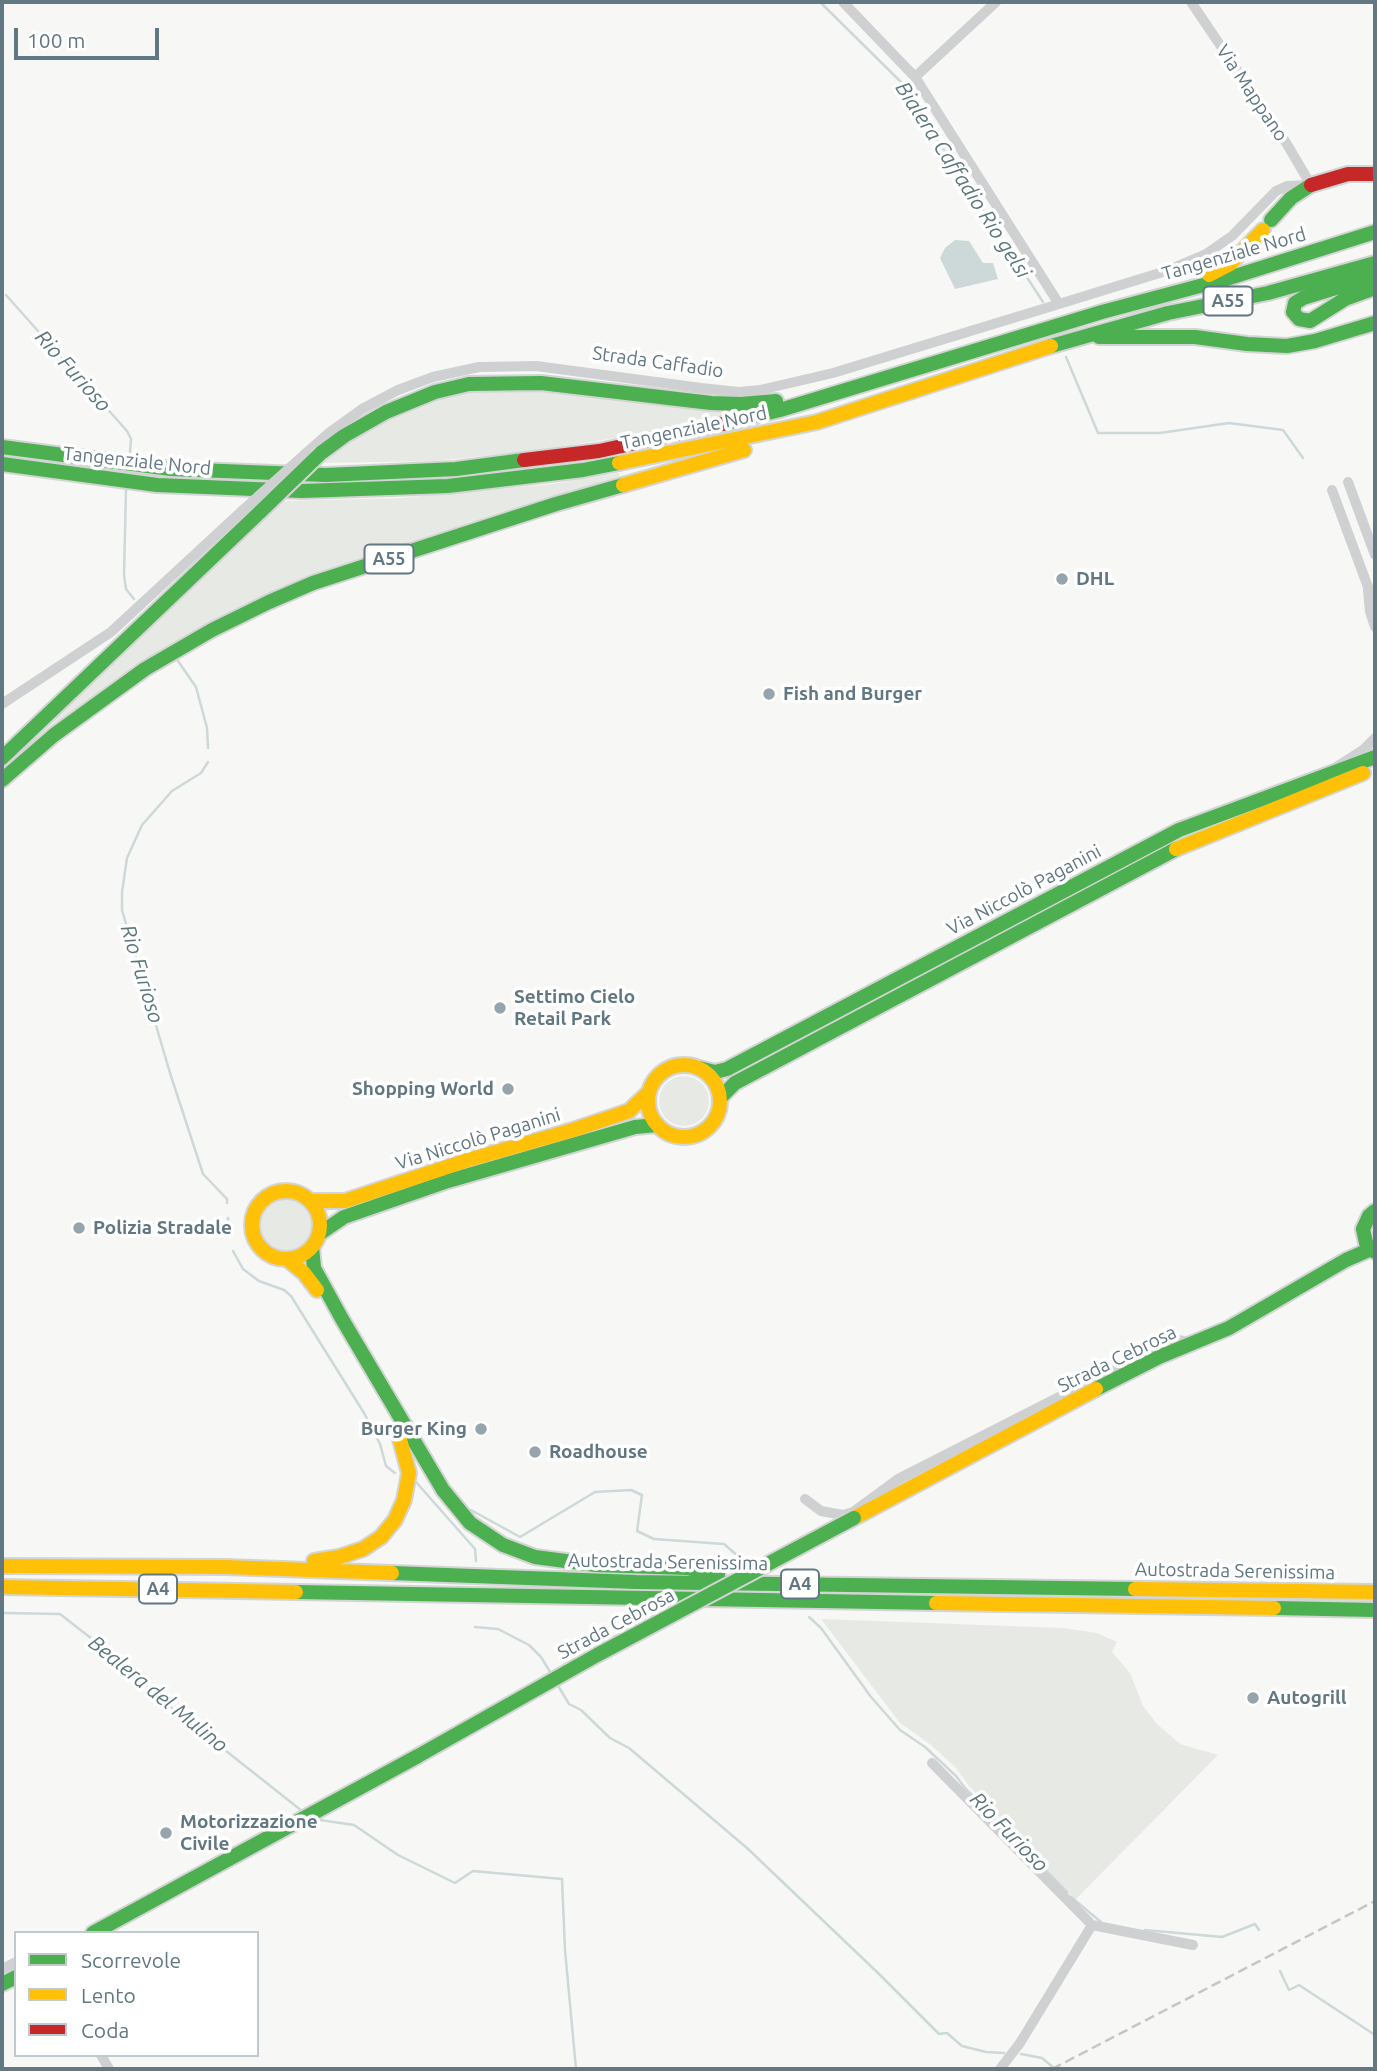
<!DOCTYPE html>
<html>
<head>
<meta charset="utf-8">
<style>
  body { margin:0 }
  #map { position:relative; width:1377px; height:2071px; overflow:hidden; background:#f7f7f6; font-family:Ubuntu,sans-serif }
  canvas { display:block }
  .frame { position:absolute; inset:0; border:4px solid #617782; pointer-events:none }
  .legend { position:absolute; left:14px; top:1931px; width:245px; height:126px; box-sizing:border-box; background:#fff; border:2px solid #c0c9cd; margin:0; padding:9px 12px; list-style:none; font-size:21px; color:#617782 }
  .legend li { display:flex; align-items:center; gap:14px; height:35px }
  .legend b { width:35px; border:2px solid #c0c9cd }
  .scale { position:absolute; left:14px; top:28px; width:145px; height:32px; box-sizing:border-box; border:4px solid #617782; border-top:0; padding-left:9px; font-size:21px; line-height:24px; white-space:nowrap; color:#617782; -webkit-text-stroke:5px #fff; paint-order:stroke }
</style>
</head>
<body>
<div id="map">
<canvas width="1377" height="2071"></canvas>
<div class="frame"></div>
<ul class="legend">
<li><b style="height:9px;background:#4caf50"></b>Scorrevole</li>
<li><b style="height:9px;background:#ffc107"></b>Lento</li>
<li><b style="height:9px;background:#c62828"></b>Coda</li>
</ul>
<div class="scale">100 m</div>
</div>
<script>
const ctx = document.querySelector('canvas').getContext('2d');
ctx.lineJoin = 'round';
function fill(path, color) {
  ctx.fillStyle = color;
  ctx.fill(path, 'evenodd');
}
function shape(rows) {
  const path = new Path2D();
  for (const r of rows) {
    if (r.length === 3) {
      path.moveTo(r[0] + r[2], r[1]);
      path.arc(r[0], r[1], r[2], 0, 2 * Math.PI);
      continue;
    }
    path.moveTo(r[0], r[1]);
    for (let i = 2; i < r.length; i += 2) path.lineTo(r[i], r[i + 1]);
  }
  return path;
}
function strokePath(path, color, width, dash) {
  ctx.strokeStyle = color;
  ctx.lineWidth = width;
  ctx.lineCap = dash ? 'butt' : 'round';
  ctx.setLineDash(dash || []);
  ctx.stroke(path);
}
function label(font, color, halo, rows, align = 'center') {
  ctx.font = font + ' Ubuntu,sans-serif';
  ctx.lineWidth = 7;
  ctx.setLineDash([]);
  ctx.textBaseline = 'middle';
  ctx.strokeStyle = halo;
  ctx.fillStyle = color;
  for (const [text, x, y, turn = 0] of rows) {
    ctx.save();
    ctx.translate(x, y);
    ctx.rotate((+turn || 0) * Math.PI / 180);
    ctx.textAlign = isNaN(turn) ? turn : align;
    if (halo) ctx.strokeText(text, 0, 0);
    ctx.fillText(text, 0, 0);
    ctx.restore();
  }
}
const green = shape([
  [506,386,726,411,726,414,616,438,531,451,435,461,323,463,341,447,421,402],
  [619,473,619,476,291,587,2,771,2,766,284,501,401,498,552,484],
  [684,1101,25],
  [286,1225,27],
  [821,1619,1063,1628,1097,1633,1117,1642,1112,1652,1130,1673,1143,1706,1157,1724,1180,1744,1218,1755,1075,1900,969,1786,956,1768,931,1745,900,1723]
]);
const water = shape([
  [955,240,969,241,983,263,993,263,998,279,955,289,940,258,945,248]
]);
const stream = shape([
  [820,2,904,85,927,124,1043,302],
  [6,295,127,431,131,439,130,452],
  [1066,357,1098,433,1160,433,1229,423,1283,430,1303,458],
  [126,490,124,575,126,589,134,599],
  [178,661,196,687,207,728,208,748],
  [208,762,201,773,172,791,142,825,127,858,122,892,122,910,170,1073,203,1174,227,1199,227,1203],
  [228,1218,228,1235],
  [233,1251,243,1269,259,1281,284,1290,291,1296,364,1413,380,1444,386,1466,395,1473],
  [416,1482,475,1549,476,1561],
  [471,1510,520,1537,595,1492,631,1490,642,1495,637,1531,654,1539,724,1544,747,1564],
  [2,1613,60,1614,128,1667,146,1684,149,1690,302,1811],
  [809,1617,821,1628,871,1697,900,1730,925,1747,956,1776,965,1788,1067,1892],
  [475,1627,498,1629,529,1645,541,1657,552,1675],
  [557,1684,569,1704,581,1710,610,1738,629,1748,747,1848,877,1972,939,2034,947,2033,962,2046,986,2052,1004,2053],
  [320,1820,354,1825,398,1855,455,1883,473,1871,562,1879,565,1950,576,2069],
  [1071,1897,1101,1922],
  [1145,1930,1222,1937,1255,1924,1259,1930],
  [1280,1971,1289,1990,1299,1985,1375,2035],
  [1021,2054,1042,2058,1055,2069]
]);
const street = shape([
  [843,2,915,77,1059,304],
  [915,77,996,2],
  [305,454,330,432,362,409,398,390,433,377,479,367,536,366,701,388,739,392,760,390,833,373,1059,304,1166,271,1206,254,1232,236,1276,191,1287,186,1311,185,1285,141,1191,2],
  [1348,482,1375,555],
  [1332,490,1368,587,1375,598],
  [1368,590,1370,612,1375,627],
  [2,704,111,632,243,510],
  [1330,771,1363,750,1375,738],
  [805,1499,821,1511,843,1515,853,1512,898,1479,1173,1339,1194,1343],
  [932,1763,1092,1925,1193,1945],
  [2,1969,16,1962],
  [101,2055,109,2069],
  [1000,2069,1020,2043,1092,1925]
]);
const fast = shape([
  [1271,220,1291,198,1311,185],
  [1375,276,1303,298,1295,303,1293,312,1299,319,1310,321,1345,299,1375,288],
  [1099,337,1195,337,1247,344,1287,346,1315,341,1375,323],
  [1051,346,1168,313,1268,293,1375,263],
  [723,424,780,410,1102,312,1226,279,1375,232],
  [2,447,171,469,326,475,456,469,524,460],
  [321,453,344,436,386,412,435,392,469,384,541,383,711,403,741,404,776,401],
  [2,464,157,485,302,491,448,486,583,470,619,463],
  [2,758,261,511],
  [2,780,54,735,145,669,212,630,269,602,313,583,556,504,623,485],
  [699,1068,715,1072,727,1069,1179,830,1375,757],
  [720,1098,735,1083,1176,849],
  [1375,1211,1369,1216,1363,1229,1366,1243,1375,1252],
  [319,1234,344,1217,448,1181,635,1127,657,1125],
  [312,1247,314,1268,342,1319,443,1490,470,1523,503,1545,535,1557,596,1565,687,1568,718,1574],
  [1096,1389,1159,1357,1229,1328,1346,1260,1371,1249],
  [392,1573,636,1582,1135,1589],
  [296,1592,936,1603],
  [1274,1608,1375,1610],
  [93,1933,418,1756],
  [2,1984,16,1977]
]);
const slow = shape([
  [1209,275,1230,264,1263,230],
  [619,463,817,422,1051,346],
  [623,485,744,450],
  [1176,849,1363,773],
  [684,1101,36],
  [286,1225,34],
  [310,1201,345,1201,468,1160,573,1130,629,1111,649,1092],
  [287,1259,304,1273,317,1290],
  [854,1518,1096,1389],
  [314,1561,339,1557,363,1549,381,1537,395,1520,404,1500,409,1473,398,1432],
  [2,1566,226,1567,392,1573],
  [2,1587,296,1592],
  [1135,1589,1375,1592],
  [936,1603,1274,1608]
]);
const jam = shape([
  [1311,185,1348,174,1375,174],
  [524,460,599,451,723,424]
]);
const rail = shape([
  [1052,2069,1375,1901]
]);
const streetBridge = shape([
  [243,510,305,454]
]);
const fastBridge = shape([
  [261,511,321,453],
  [418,1756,597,1655,854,1518]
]);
const markers = [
  [1062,579,7,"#96a4ab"],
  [769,694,7,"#96a4ab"],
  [500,1008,7,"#96a4ab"],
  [508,1089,7,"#96a4ab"],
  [79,1228,7,"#96a4ab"],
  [481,1429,7,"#96a4ab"],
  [535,1452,7,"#96a4ab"],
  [1253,1698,7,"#96a4ab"],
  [166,1833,7,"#96a4ab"]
];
const shields = [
  [1228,301,49],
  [389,559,49],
  [800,1584,38],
  [158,1589,38]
];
const shieldNames = [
  ["A55",1228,301],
  ["A55",389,559],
  ["A4",800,1584],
  ["A4",158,1589]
];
const streetNames = [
  ["Via Mappano",1252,93,56],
  ["Tangenziale Nord",1234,254,-16],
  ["Strada Caffadio",658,362,8],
  ["Tangenziale Nord",694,428,-12],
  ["Tangenziale Nord",137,461,6],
  ["Via Niccolò Paganini",1024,890,-28],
  ["Via Niccolò Paganini",478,1139,-17],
  ["Strada Cebrosa",1117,1359,-26],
  ["Autostrada Serenissima",668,1562,1],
  ["Autostrada Serenissima",1235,1571,1],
  ["Strada Cebrosa",616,1624,-28]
];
const poiNames = [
  ["DHL",1076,579],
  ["Fish and Burger",783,694],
  ["Settimo Cielo",514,997],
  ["Retail Park",514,1019],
  ["Shopping World",494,1089,"right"],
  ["Polizia Stradale",93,1228],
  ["Burger King",467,1429,"right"],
  ["Roadhouse",549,1452],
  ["Autogrill",1267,1698],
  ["Motorizzazione",180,1822],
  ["Civile",180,1844]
];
const waterNames = [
  ["Bialera Caffadio Rio gelsi",963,180,57],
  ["Rio Furioso",73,371,48],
  ["Rio Furioso",142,974,73],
  ["Bealera del Mulino",158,1694,39],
  ["Rio Furioso",1009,1832,46]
];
fill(green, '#e7eae4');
fill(water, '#cdd8d9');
strokePath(stream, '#cdd8d9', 2.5);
strokePath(fast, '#d3d5d5', 18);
strokePath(slow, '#d3d5d5', 18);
strokePath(jam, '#d3d5d5', 18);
strokePath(street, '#cfd0d1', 10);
strokePath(fast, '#4caf50', 14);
strokePath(slow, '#ffc107', 14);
strokePath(jam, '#c62828', 14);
strokePath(rail, '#c4c6c7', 2.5, [10, 5]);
strokePath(fastBridge, '#d3d5d5', 18, []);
strokePath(streetBridge, '#cfd0d1', 10);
strokePath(fastBridge, '#4caf50', 14);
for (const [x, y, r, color] of markers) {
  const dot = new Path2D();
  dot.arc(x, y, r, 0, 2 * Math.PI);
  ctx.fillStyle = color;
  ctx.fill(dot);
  strokePath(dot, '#fff', 2.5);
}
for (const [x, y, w] of shields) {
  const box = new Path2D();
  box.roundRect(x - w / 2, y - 14.5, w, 29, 5);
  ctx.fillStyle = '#fff';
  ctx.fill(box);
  strokePath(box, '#617782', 2);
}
label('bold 18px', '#617782', null, shieldNames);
label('19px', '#617782', '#fff', streetNames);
label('bold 19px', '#617782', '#fff', poiNames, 'left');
label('italic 21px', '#5b777c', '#fff', waterNames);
</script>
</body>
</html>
